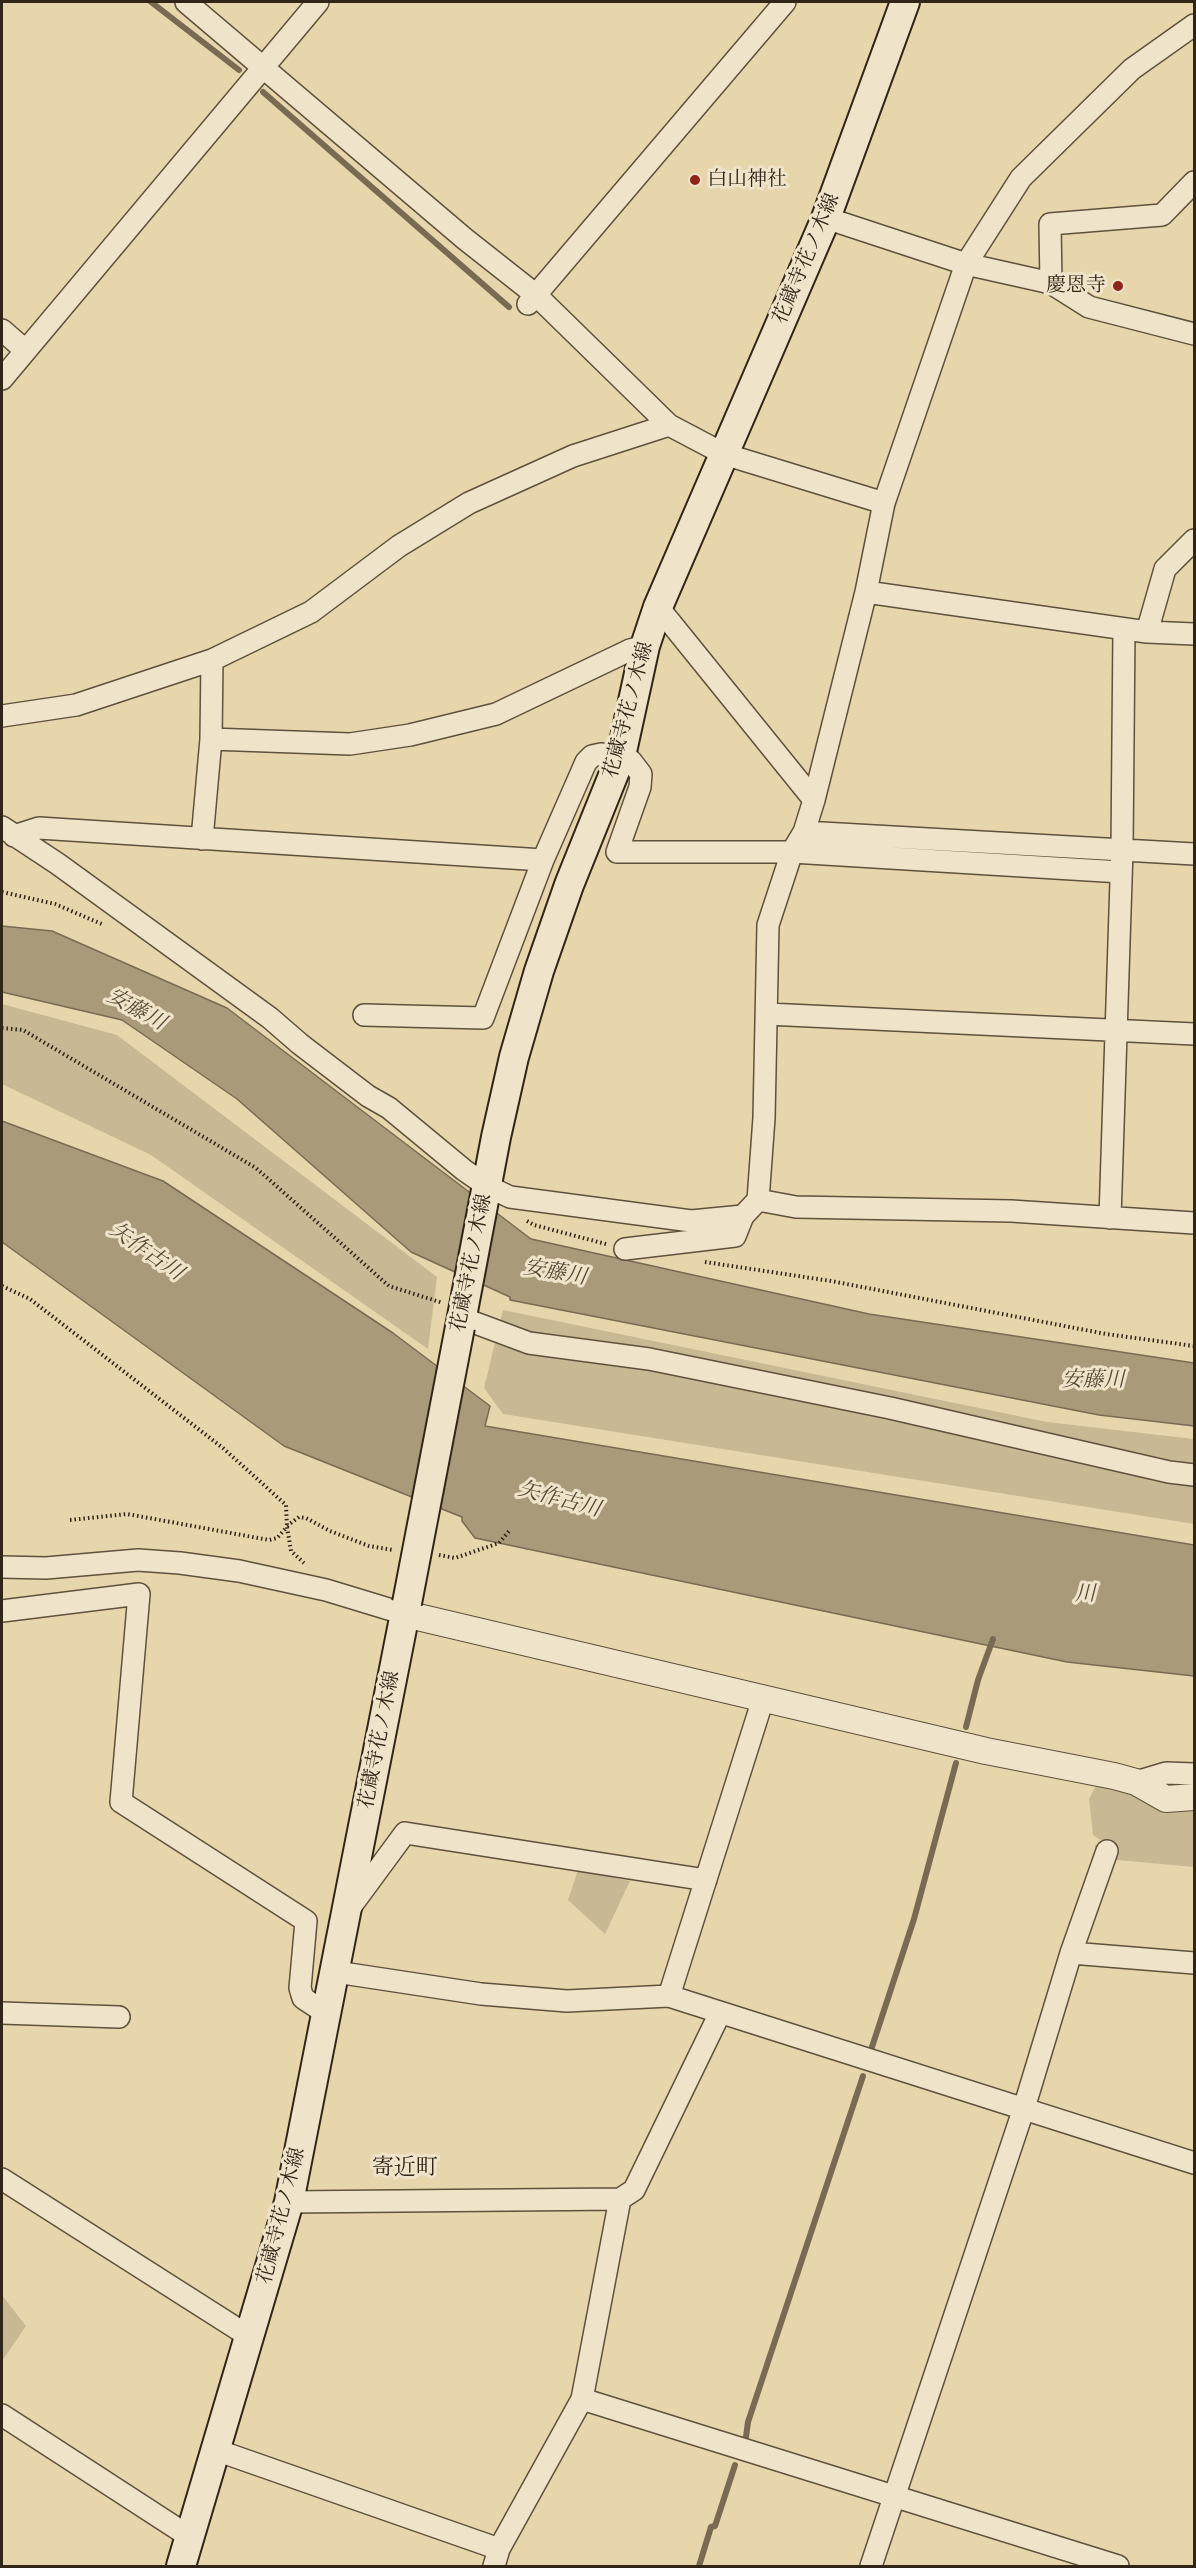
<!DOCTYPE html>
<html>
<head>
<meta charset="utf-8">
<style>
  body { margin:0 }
  #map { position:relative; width:1196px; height:2568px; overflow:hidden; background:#e7d6ac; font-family:"IM FELL French Canon",serif }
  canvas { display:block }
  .frame { position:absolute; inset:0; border:3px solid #312518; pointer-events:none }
</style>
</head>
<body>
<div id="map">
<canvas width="1196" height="2568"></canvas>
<div class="frame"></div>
</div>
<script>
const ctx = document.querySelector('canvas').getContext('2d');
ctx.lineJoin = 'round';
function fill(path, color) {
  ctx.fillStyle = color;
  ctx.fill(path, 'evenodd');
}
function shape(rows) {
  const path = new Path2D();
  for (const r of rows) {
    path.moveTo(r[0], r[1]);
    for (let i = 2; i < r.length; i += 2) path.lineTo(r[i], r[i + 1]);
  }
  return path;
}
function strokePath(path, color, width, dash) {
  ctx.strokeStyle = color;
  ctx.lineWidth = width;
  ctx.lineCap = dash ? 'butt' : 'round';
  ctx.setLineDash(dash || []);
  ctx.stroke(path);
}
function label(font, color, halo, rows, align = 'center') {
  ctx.font = font + ' "IM FELL French Canon","Noto Serif JP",serif';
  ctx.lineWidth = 6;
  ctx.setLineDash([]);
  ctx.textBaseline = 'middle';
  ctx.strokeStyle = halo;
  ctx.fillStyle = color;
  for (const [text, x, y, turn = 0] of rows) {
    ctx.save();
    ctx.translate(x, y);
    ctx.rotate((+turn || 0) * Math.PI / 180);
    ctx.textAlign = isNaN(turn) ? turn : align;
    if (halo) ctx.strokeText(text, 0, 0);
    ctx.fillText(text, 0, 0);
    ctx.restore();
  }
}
const green = shape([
  [2,1004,117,1035,437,1277,428,1349,151,1155,2,1084],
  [503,1310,1047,1422,1194,1439,1194,1524,503,1414,484,1388],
  [1097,1784,1194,1802,1194,1867,1096,1858,1095,1845,1107,1844,1093,1835,1089,1799],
  [578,1870,630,1881,605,1934,568,1900],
  [2,2295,26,2326,2,2361]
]);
const water = shape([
  [2,926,52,931,227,1008,531,1239,869,1314,1194,1363,1194,1426,1099,1415,510,1300,510,1297,411,1252,237,1099,122,1020,2,992,2,926],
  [2,1121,163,1181,393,1333,490,1406,485,1426,1194,1545,1194,1676,1067,1662,475,1538,462,1521,462,1517,284,1446,2,1242,2,1121]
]);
const stream = shape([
  [151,2,239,70],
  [263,92,509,307],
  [966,1727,978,1680,993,1639],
  [870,2053,914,1919,956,1763],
  [742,2442,746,2437,748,2422,863,2076],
  [699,2566,711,2527,715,2526,735,2465]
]);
const path = shape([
  [2,892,55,904,104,925],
  [2,1028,23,1030,256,1168,389,1286,443,1303],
  [527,1221,534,1225,606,1244],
  [705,1262,831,1281,1106,1334,1194,1346],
  [2,1286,30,1299,223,1448,286,1505,287,1527],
  [70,1520,127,1514,269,1540,277,1538,287,1527,291,1551,304,1563],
  [287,1526,299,1517,306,1518,330,1531,369,1546,393,1550],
  [439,1555,455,1558,499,1543,510,1530]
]);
const minor = shape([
  [186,2,465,239,536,295,669,425,724,454,884,503],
  [826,218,966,264,1051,283,1089,307,1194,334],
  [1051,283,1050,224,1162,215,1194,182],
  [528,304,785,2],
  [2,330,25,350],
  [2,379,318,2],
  [866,592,1147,632,1165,569,1194,540],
  [658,607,814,800],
  [1147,632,1194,634],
  [2,716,76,705,212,660,311,612,399,546,469,503,573,456,669,425],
  [211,739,350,744,410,735,496,714,630,650,645,646],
  [2,827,58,864,270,1018,300,1044,368,1096,389,1108,464,1170,487,1186,510,1197,691,1221,743,1216,758,1200,764,1118,768,925,792,852,804,832,814,800,866,592,884,503,966,264,1021,178,1132,69,1194,25],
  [804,832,1194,854],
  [14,836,39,828,543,860],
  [202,839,211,739,212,660],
  [767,1014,1194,1034],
  [364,1015,483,1018,543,860,586,762,592,756,601,754,621,756,631,761,641,774,640,787,617,852,792,852,1121,872],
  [758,1200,796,1207,1011,1211,1194,1223],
  [1110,1218,1122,850,1124,629],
  [625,1249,735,1236,743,1216],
  [462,1318,529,1343,649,1359,890,1408,1169,1472,1194,1475],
  [2,1567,46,1568,138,1560,180,1563,239,1571,326,1590,405,1614],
  [2,1611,139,1594,121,1802,306,1921,300,1988,303,1998,327,2014],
  [1136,1782,1166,1773,1194,1774],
  [349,1909,405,1833,706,1880],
  [1071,1953,1194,1963],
  [336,1972,481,1994,567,2001,669,1996,1194,2163],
  [669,1996,763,1699],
  [2,2013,119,2017],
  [2,2179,250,2337],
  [289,2202,620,2199,634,2190,720,2013],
  [582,2399,1118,2566],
  [2,2415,190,2537],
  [216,2450,499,2549],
  [494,2566,499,2549,582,2399,620,2199],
  [871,2566,1024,2108,1071,1953,1107,1851]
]);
const tertiary = shape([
  [405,1614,986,1751,1114,1776,1136,1782,1166,1799,1194,1797]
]);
const secondary = shape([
  [460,1327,496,1137,514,1057,539,971,569,885,621,756,645,646,658,607,826,218,905,2],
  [181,2566,289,2202,407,1603]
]);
const secondaryBridge = shape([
  [407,1603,460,1327]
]);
const markers = [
  [695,180,6,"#8f2418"],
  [1118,286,6,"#8f2418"]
];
const poiNames = [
  ["白山神社",707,180],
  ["慶恩寺",1106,286,"right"]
];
const streetNames = [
  ["花蔵寺花ノ木線",807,259,-67],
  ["花蔵寺花ノ木線",629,710,-75],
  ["花蔵寺花ノ木線",472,1263,-79],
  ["花蔵寺花ノ木線",380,1740,-79],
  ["花蔵寺花ノ木線",282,2216,-76]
];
const waterNames = [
  ["安藤川",136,1010,29],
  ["矢作古川",146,1252,35],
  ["安藤川",555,1273,10],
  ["安藤川",1093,1381],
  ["矢作古川",559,1500,15],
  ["川",1085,1595]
];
const quarterNames = [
  ["寄近町",405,2169]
];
fill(green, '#c8b893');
fill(water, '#a99a7a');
strokePath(water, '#796b53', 1.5);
strokePath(stream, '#796b53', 6);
strokePath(minor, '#5e513d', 24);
strokePath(tertiary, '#5e513d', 28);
strokePath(secondary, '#312518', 32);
strokePath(path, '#312518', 4, [1.5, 3]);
strokePath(minor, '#efe4c9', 21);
strokePath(tertiary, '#efe4c9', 26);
strokePath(secondary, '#efe4c9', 28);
strokePath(secondaryBridge, '#312518', 32, []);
strokePath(secondaryBridge, '#efe4c9', 28);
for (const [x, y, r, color] of markers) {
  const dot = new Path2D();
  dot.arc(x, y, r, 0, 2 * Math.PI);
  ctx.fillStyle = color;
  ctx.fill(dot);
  strokePath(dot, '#efe4c9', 2);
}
label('20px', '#312518', '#efe4c9', poiNames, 'left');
label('20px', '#312518', '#efe4c9', streetNames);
label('italic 21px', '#554835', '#efe4c9', waterNames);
label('22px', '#312518', '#efe4c9', quarterNames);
</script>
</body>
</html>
